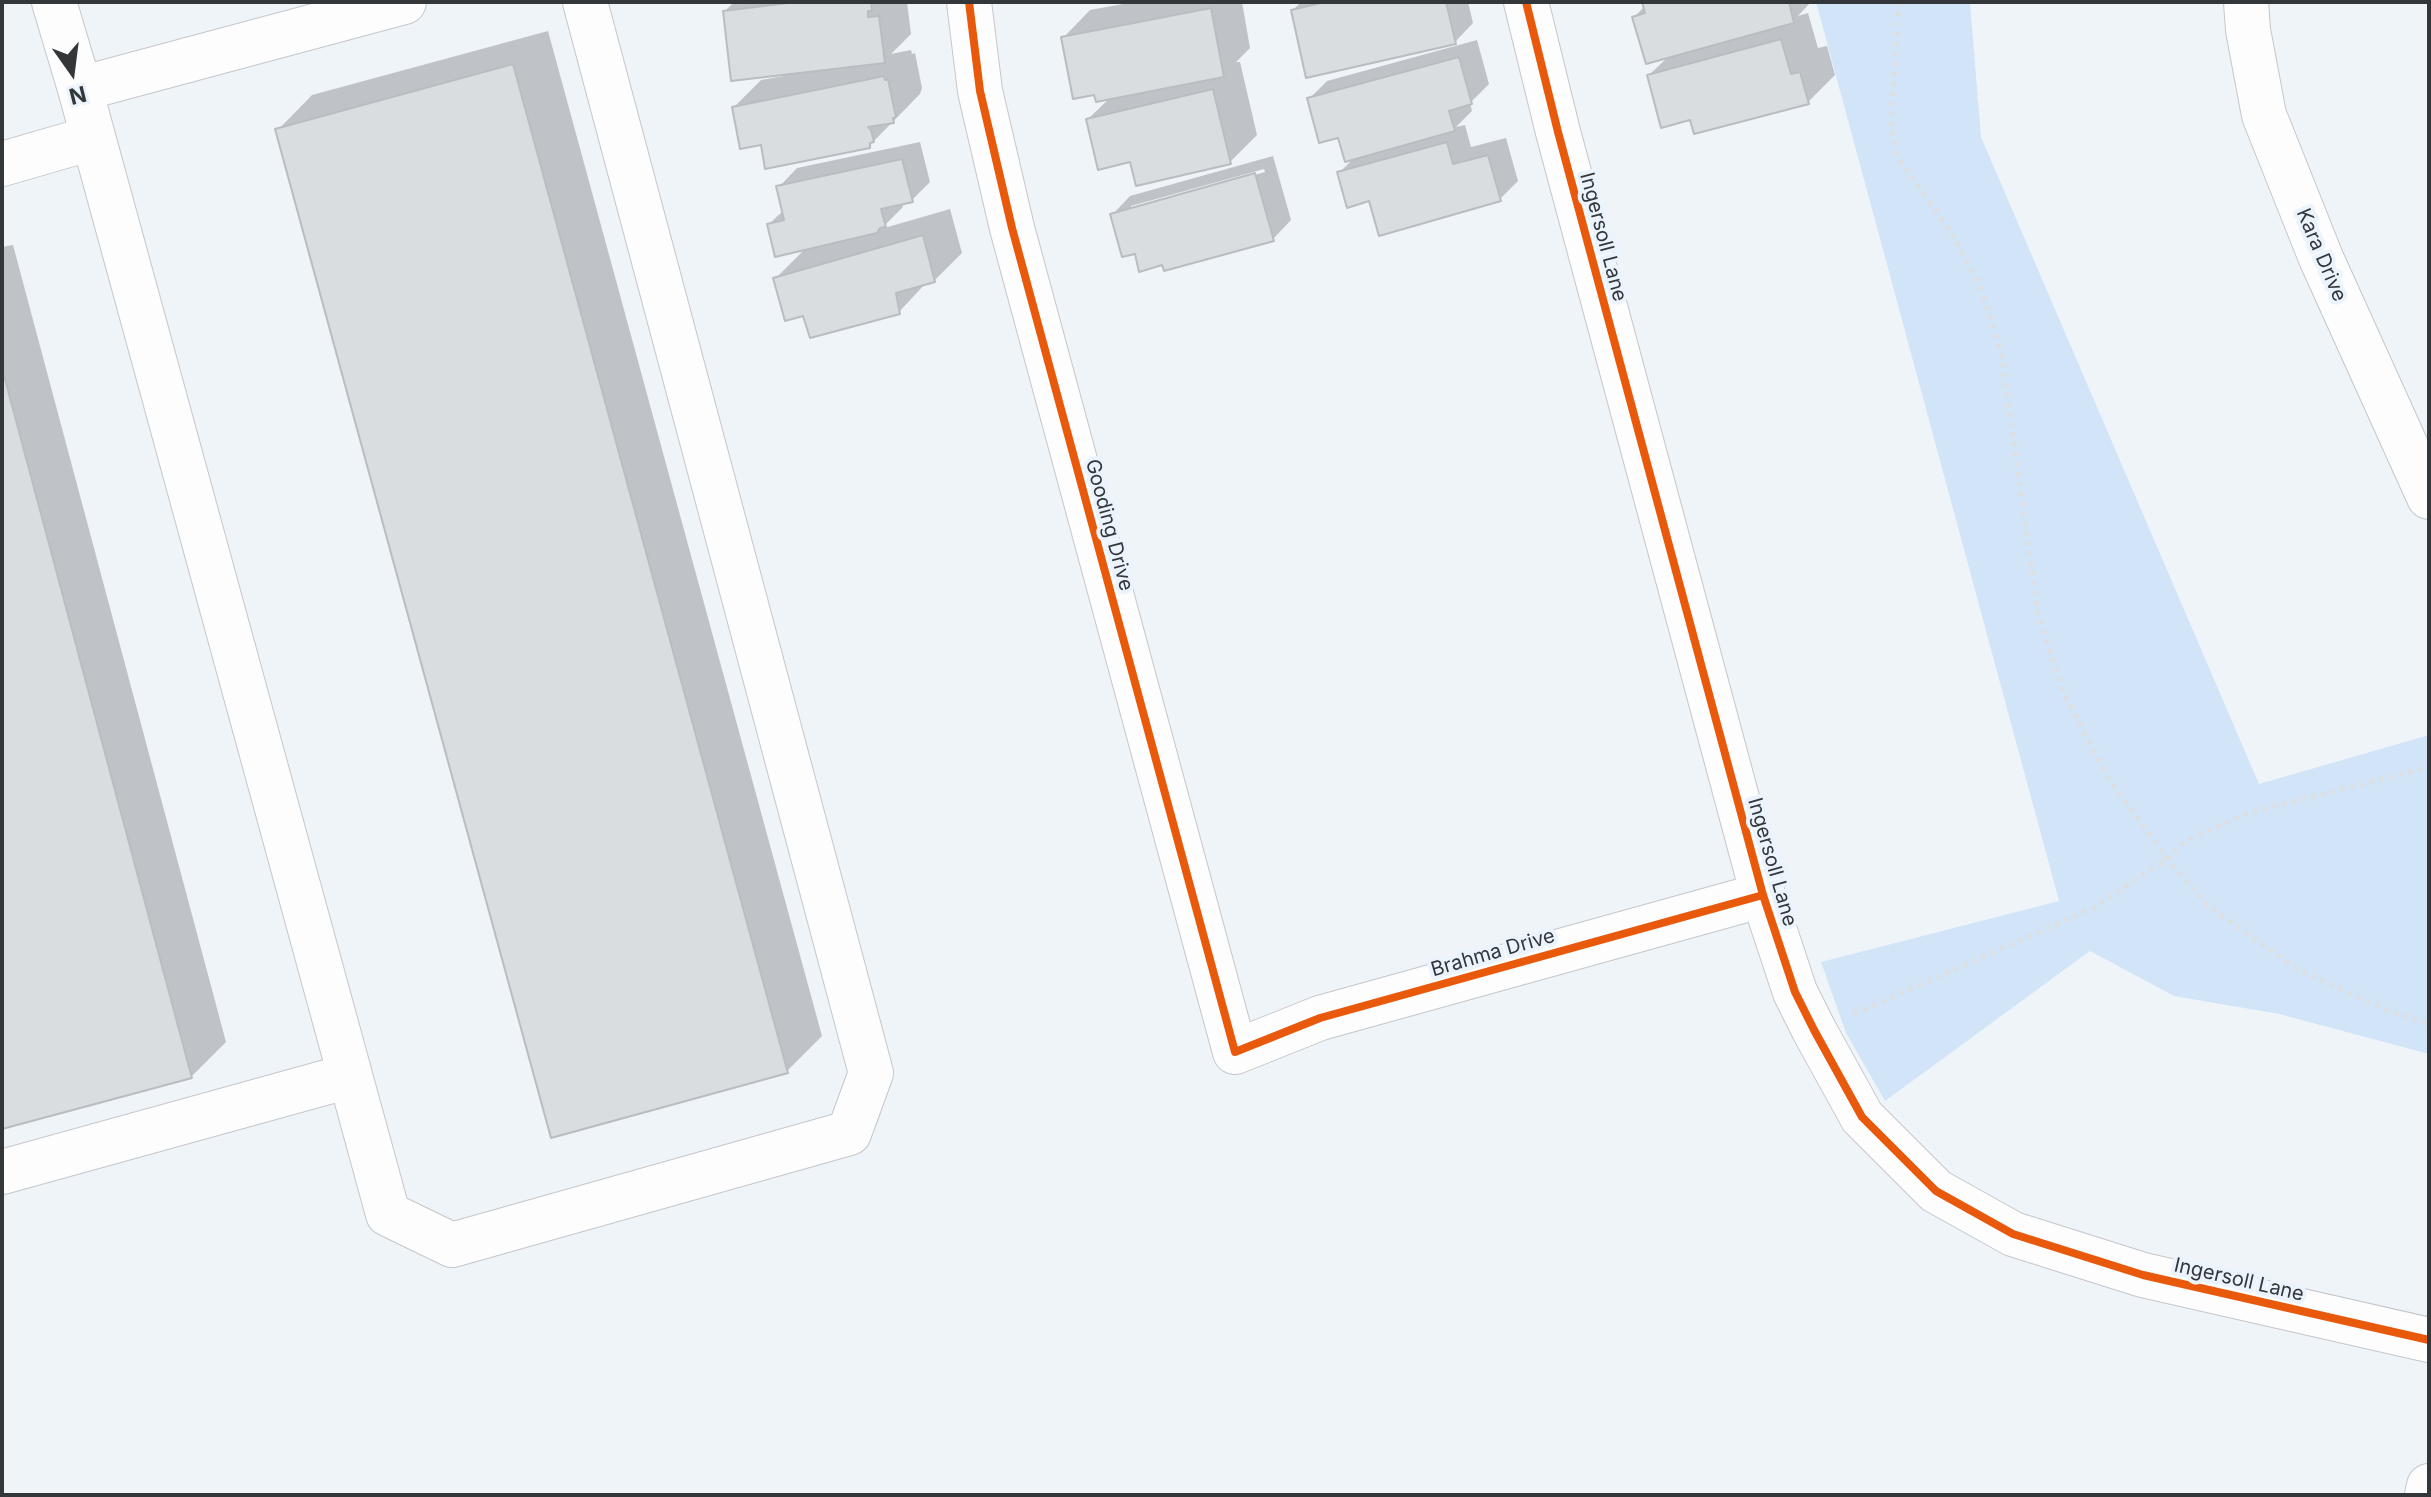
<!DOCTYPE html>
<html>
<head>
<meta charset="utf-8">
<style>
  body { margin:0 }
  #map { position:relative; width:2431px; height:1497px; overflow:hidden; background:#eff4f9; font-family:Inter,sans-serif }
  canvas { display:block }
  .frame { position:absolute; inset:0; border:4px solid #33373a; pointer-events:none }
  .north { position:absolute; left:32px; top:32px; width:80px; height:80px; -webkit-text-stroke:6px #ebf4fd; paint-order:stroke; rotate:166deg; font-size:22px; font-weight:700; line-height:32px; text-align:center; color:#33373a }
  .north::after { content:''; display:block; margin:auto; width:28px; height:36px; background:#33373a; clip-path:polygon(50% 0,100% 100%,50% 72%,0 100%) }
</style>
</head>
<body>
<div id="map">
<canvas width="2431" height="1497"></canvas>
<div class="frame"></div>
<div class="north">N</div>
</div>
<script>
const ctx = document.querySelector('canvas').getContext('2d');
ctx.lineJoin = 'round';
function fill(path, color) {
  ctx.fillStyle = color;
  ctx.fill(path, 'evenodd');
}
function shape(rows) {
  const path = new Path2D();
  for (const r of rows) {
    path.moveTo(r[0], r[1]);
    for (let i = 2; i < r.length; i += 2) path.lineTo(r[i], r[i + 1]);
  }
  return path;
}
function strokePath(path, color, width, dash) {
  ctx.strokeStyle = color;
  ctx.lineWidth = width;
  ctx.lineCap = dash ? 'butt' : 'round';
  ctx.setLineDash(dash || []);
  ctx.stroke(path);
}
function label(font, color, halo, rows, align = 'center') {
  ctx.font = font + ' Inter,sans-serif';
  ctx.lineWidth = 8;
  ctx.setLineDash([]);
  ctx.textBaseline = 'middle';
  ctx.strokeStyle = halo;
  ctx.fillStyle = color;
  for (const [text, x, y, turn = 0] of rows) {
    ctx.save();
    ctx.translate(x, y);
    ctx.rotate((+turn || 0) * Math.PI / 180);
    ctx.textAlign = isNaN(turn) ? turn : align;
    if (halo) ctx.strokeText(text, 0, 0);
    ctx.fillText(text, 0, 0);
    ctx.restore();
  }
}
const green = shape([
  [1816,2,1970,2,1981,137,2259,784,2429,735,2429,1054,2279,1014,2174,996,2090,951,1885,1101,1846,1033,1821,962,2059,901]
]);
const shadow = shape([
  [734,2,907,2,911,34,891,54,911,50,912,54,915,53,922,88,920,94,869,146,762,143,734,107,761,80,783,76,782,73,725,11],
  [1134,2,1242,2,1250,48,1236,62,1240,62,1257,135,1230,162,1132,159,1088,119,1111,97,1063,38,1090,10],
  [1301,2,1468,2,1473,23,1455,42,1293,10],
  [1644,2,1811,2,1798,16,1808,13,1818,48,1827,46,1835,75,1808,102,1691,117,1649,75,1669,56,1634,17,1645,6],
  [548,31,822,1036,787,1071,278,130,312,95],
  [1477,40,1489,84,1470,103,1472,111,1456,127,1465,125,1471,147,1506,138,1518,181,1500,199,1371,199,1339,173,1355,157,1309,99,1327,81],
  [920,142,930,182,912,200,902,202,903,207,881,229,950,209,962,253,934,281,926,283,899,312,805,314,775,279,807,247,769,224,784,210,779,187,797,168],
  [1273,156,1291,220,1273,239,1164,263,1136,252,1112,215,1130,196],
  [1264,169,1265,172,1131,210,1131,206],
  [13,245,226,1042,191,1077,2,1127,2,247]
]);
const building = shape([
  [796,2,871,2,872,11,868,11,868,17,879,16,885,63,731,81,723,11,796,2],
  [1325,2,1446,2,1456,44,1306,78,1291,10,1325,2],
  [1642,2,1789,2,1794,23,1646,64,1632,17,1645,13,1642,2],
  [1211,8,1224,77,1096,102,1094,95,1073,99,1061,37,1211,8],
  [1781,39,1791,74,1800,72,1809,104,1694,134,1690,120,1661,128,1647,75,1781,39],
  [1459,57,1472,104,1449,111,1455,131,1345,162,1338,138,1319,143,1307,98,1459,57],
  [513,64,788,1073,551,1138,275,129,513,64],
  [884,76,885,80,888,79,896,117,893,118,894,123,868,127,871,130,874,142,870,143,870,148,765,169,761,145,740,149,732,107,884,76],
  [1213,89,1231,164,1136,186,1130,162,1098,170,1086,119,1213,89],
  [1447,142,1453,164,1488,155,1501,201,1379,236,1369,201,1347,208,1337,172,1447,142],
  [902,159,913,202,881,209,886,227,880,228,877,233,775,257,767,224,784,220,776,186,902,159],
  [1255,173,1274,241,1164,271,1162,265,1139,272,1135,254,1122,257,1110,214,1255,173],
  [923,235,935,282,896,293,900,314,810,338,803,316,785,321,773,278,923,235],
  [2,368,192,1078,2,1129,2,368]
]);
const path = shape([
  [1899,2,1891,125,1898,158,1950,231,1979,283,2001,351,2038,614,2064,694,2108,778,2167,859,2207,905,2297,969,2387,1010,2429,1024],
  [1854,1014,2093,908,2167,859,2185,841,2249,813,2429,767]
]);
const minor = shape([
  [54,2,80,89,388,1214,452,1245,849,1133,871,1073,585,2],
  [969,2,980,91,1012,228,1235,1052,1320,1018,1763,895],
  [1526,2,1558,132,1763,895,1795,992,1814,1030,1862,1117,1936,1191,2013,1234,2143,1275,2429,1340],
  [2246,2,2248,30,2264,115,2321,258,2429,497],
  [80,89,404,2],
  [2,164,92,138],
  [2,1172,349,1076],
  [2427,1495,2429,1486]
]);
const cycleway = shape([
  [969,2,980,91,1012,228,1235,1052,1320,1018,1763,895],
  [1526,2,1558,132,1763,895,1795,992,1814,1030,1862,1117,1936,1191,2013,1234,2143,1275,2429,1340]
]);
const streetNames = [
  ["Ingersoll Lane",1603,237,75],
  ["Kara Drive",2321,255,67],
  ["Gooding Drive",1109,525,75],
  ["Ingersoll Lane",1772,862,74],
  ["Brahma Drive",1493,953,-16],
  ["Ingersoll Lane",2239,1280,13]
];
fill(green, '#d2e5f8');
fill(shadow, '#0003');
fill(building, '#d9dde0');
strokePath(building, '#b9bcc0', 2);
strokePath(minor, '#c4c7cb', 46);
strokePath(path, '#dddfe0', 5, [4, 6]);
strokePath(minor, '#fdfdfe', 44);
strokePath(cycleway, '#e8590c', 8);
label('20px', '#33373a', '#ebf4fd', streetNames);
</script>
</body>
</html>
